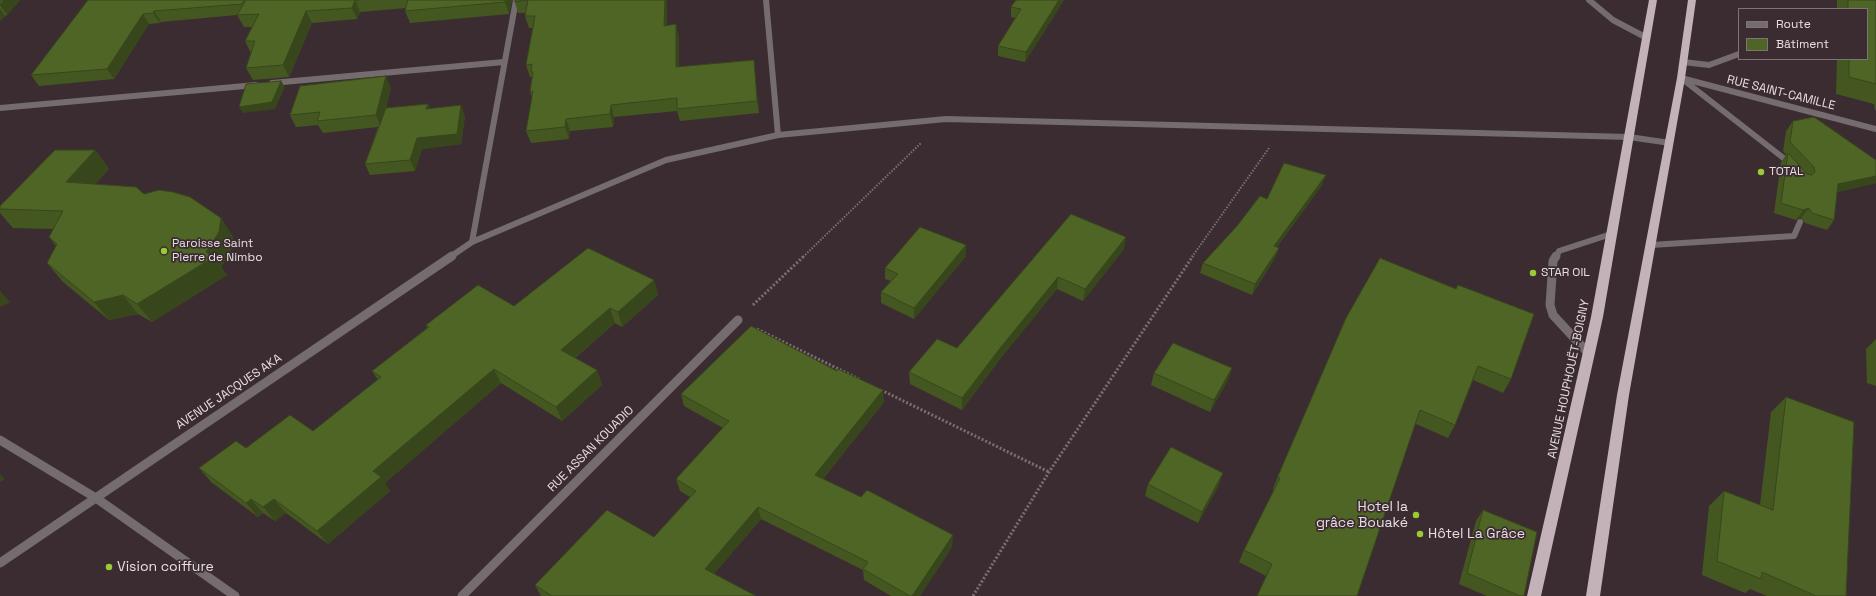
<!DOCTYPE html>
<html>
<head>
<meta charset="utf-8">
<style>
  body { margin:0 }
  #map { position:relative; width:1876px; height:596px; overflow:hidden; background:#3b2c32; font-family:"Space Grotesk",sans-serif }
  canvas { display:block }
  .legend { position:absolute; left:1738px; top:8px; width:130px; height:52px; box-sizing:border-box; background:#3b2c32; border:1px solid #807378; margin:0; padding:5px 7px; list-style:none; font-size:12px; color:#e8dee2 }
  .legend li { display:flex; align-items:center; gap:8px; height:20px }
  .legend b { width:20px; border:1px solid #807378 }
</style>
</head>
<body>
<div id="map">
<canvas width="1876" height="596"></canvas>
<ul class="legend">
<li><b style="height:5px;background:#746c6f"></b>Route</li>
<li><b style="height:11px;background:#4f6526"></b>Bâtiment</li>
</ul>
</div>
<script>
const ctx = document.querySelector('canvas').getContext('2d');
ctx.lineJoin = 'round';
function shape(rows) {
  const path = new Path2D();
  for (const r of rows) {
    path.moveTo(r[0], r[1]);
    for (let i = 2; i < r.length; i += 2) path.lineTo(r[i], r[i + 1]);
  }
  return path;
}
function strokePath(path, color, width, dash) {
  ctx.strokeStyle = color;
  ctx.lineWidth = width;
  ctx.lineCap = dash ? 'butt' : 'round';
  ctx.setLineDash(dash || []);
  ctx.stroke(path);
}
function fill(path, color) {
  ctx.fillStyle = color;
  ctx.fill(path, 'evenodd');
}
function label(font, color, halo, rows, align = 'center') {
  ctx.font = font + ' "Space Grotesk",sans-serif';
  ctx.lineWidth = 3.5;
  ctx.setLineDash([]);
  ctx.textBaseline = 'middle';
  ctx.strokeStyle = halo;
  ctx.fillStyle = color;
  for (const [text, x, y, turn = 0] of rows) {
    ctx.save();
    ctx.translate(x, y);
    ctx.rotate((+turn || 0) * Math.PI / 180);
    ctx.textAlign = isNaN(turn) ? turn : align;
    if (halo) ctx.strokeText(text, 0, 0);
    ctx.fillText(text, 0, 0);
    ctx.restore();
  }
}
const pathFar1 = shape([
  [803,257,921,143],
  [1192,257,1269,148]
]);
const path = shape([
  [753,305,804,256],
  [757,329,859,379],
  [881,390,1049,472],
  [973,596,1049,472,1193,256]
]);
const serviceFar1 = shape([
  [1589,0,1613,20,1647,38],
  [1683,62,1709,65,1739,54],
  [1681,78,1786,160,1791,167],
  [1651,245,1794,236,1800,222],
  [1556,257,1559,251,1611,234]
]);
const service = shape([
  [1556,256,1553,261,1550,305,1553,315,1589,354]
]);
const minorFar1 = shape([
  [766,0,778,135],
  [1681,78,1876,129],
  [272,83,504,62],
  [0,108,256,85],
  [472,242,516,0]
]);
const minor = shape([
  [0,440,96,498,235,596],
  [462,596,738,320]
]);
const tertiaryFar1 = shape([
  [450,257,472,242,666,160,778,135,946,119,1629,137,1670,143]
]);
const tertiary = shape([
  [0,563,452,256]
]);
const trunk = shape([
  [1649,0,1657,0,1603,317,1541,596,1527,596,1591,317,1649,0],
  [1688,0,1696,0,1685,78,1629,395,1600,596,1586,596,1617,395,1677,78,1688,0]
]);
const wall = shape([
  [0,0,20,0,7,15,5,16,0,21],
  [88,0,512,0,509,14,410,23,405,11,406,8,360,12,357,19,312,23,289,77,253,80,246,68,251,53,245,41,252,27,244,27,237,15,161,22,160,23,149,24,114,79,39,86,31,75],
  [515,0,667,0,667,25,679,36,679,67,755,72,759,113,680,121,677,111,614,117,613,127,570,131,569,139,531,143,526,131,532,97,530,92,532,77,530,77,526,65,533,28,529,28,525,16,526,13,518,13,515,2],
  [1016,0,1064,0,1025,62,998,56,998,46,1016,18,1011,17,1011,7],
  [1837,0,1876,0,1876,111,1875,110,1874,104,1836,94,1837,59,1867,59,1867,9,1837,9],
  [391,88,386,108,428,104,430,109,465,116,461,144,422,149,415,171,370,175,365,164,378,127,323,133,318,125,296,127,290,115],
  [1793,121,1876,160,1876,183,1837,192,1834,220,1827,230,1805,223,1801,218,1796,220,1774,213,1781,162,1786,155,1783,151,1786,131],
  [95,150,109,169,95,184,144,194,221,218,233,237,231,251,221,267,227,275,152,322,138,314,109,320,63,282,47,263,56,246,49,237,54,229,13,228,0,213,0,206],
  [1322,185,1277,247,1279,248,1275,258,1252,295,1200,273,1203,263,1267,199],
  [1071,214,1124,249,1083,301,1057,289,1000,359,962,410,910,384,909,372,957,348],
  [966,245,966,256,914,319,881,303,881,292,891,281,885,279,885,268],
  [1380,258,1511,379,1503,393,1473,380,1455,425,1448,438,1416,424,1266,576,1239,562,1244,550,1274,490,1273,489,1278,476],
  [654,280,658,295,622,327,615,323,575,358,597,370,602,385,562,421,501,383,385,483,390,491,328,544,286,513,275,521,263,513,258,517,211,482,199,468,246,448,313,431,378,380,372,371,427,328,426,325,514,306],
  [1876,339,1876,386,1867,383,1866,349],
  [1232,368,1228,380,1210,412,1151,385,1154,373],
  [681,394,884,402,823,479,952,547,920,596,891,596,864,580,863,570,761,519,714,574,756,596,541,596,535,585,654,537,690,497,680,491,676,479,723,428,684,406],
  [1786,397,1846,596,1767,596,1750,589,1745,593,1702,575,1709,506,1724,491,1760,505,1771,412],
  [1148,484,1219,485,1198,523,1145,496],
  [1483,510,1524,596,1487,596,1459,584,1476,521]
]);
const shadedWall = shape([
  [4,0,20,0,7,15,0,5],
  [355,0,360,12,357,19,352,8],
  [505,0,512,0,509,14,505,2],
  [665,0,667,0,667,37,664,26],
  [1059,0,1064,0,1025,62,1026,52],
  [0,9,5,16,0,21],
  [154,11,161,22,160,23,153,13],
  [306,11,312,23,289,77,283,65],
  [143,14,149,24,114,79,107,69],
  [676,24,679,36,679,79,676,67],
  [754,60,755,72,759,113,757,101],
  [386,76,391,88,381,127,376,115],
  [281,81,285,87,275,109,243,113,239,107],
  [428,104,432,115,426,109],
  [461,105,465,116,461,144,422,149,415,171,410,160,417,138],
  [611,105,614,117,613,127,610,114],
  [566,119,570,131,569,139,565,127],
  [95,150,109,169,80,200,66,182],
  [1326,175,1322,185,1270,256,1274,246],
  [1876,176,1876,183,1830,194,1838,184],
  [1809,208,1801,218,1796,220,1803,210],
  [221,218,233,237,231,251,221,267,227,275,152,322,137,304,206,252],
  [1126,237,1124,249,1083,301,1085,289],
  [966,245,966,256,914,319,914,308],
  [1279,248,1275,258,1252,295,1255,284],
  [1058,277,1057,289,1000,359,962,410,962,398,1001,347],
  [654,280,658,295,622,327,618,312],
  [0,291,10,302,0,307],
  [123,295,138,314,109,320,94,302],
  [610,308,615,323,567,364,561,350],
  [1232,368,1228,380,1210,412,1214,400],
  [494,369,501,383,385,483,390,491,328,544,317,531,373,471],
  [597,370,602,385,562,421,556,407],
  [883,390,884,402,816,487,815,475],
  [1223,473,1219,485,1198,523,1202,512],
  [0,474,5,479,0,482],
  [251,499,263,513,258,517,246,503],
  [274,499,286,513,275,521,263,507],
  [758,507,761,519,708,581,705,569],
  [953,535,952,547,920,596,912,596]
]);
const building = shape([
  [0,0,4,0,0,5,0,0],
  [88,0,244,0,242,4,154,11,153,13,143,14,107,69,31,75,88,0],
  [246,0,359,0,355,0,352,8,306,11,283,65,246,68,255,41,245,41,259,14,237,15,246,0],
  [408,0,505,0,505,2,405,11,408,0],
  [515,0,665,0,664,26,676,24,676,67,754,60,757,101,677,109,677,98,611,105,610,114,566,119,565,127,526,131,533,91,530,92,533,72,531,72,532,64,526,65,535,16,525,16,528,0,515,2,515,0],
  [1016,0,1059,0,1026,52,998,46,1021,9,1011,7,1016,0],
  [1848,0,1876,0,1876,84,1849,77,1849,59,1867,59,1867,9,1848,9,1848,0],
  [386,76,376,115,317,121,320,112,290,115,300,86,386,76],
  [281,81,272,102,239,107,246,84,281,81],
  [428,104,426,109,461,105,457,134,417,138,410,160,365,164,386,108,428,104],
  [1814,117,1876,160,1876,176,1838,184,1834,220,1812,213,1809,208,1803,210,1781,203,1788,153,1807,174,1812,175,1815,172,1814,167,1790,142,1793,121,1814,117],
  [55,150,95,150,66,182,136,187,144,194,159,190,173,192,190,197,221,218,219,232,206,252,214,257,137,304,123,295,94,302,47,263,57,244,49,237,63,211,0,209,0,206,55,150],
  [1284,163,1326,175,1274,246,1279,248,1255,284,1203,263,1237,226,1260,196,1267,199,1284,163],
  [1071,214,1126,237,1085,289,1058,277,1001,347,962,398,909,372,937,339,957,348,1071,214],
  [920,227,966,245,914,308,881,292,898,274,885,268,920,227],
  [588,248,654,280,618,312,610,308,561,350,597,370,556,407,494,369,373,471,381,477,317,531,274,499,263,507,251,499,246,503,199,468,236,441,246,448,290,415,313,431,381,377,372,371,429,327,426,325,478,285,514,306,588,248],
  [1380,258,1456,289,1458,285,1534,314,1511,379,1478,366,1455,425,1420,410,1357,596,1257,596,1272,564,1244,550,1280,478,1278,476,1346,318,1380,258],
  [751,326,837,371,838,369,883,390,815,475,861,497,867,490,953,535,912,596,910,596,863,569,868,562,758,507,705,569,756,596,552,596,535,585,607,510,654,537,696,491,676,479,729,421,681,394,751,326],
  [1173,343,1232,368,1214,400,1154,373,1173,343],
  [1786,397,1854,422,1846,596,1816,596,1762,572,1761,579,1717,561,1724,491,1773,510,1786,397],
  [1171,447,1223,473,1202,512,1148,484,1171,447],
  [1483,510,1537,532,1524,596,1520,596,1467,573,1483,510]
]);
const markers = [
  [1761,172,4,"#9bcb32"],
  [164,251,4,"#9bcb32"],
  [1533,273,4,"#9bcb32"],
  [1416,515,4,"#9bcb32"],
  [1420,534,4,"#9bcb32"],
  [109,567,4,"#9bcb32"]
];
const streetNames = [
  ["RUE SAINT-CAMILLE",1781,93,14],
  ["AVENUE HOUPHOUËT-BOIGNY",1569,379,-78],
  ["AVENUE JACQUES AKA",229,392,-34],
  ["RUE ASSAN KOUADIO",591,449,-45]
];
const poiNames = [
  ["TOTAL",1769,172],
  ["Paroisse Saint",172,244],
  ["Pierre de Nimbo",172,258],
  ["STAR OIL",1541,273]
];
const nearPoinames = [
  ["Hotel la",1408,507,"right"],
  ["grâce Bouaké",1408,523,"right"],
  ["Hôtel La Grâce",1428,534],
  ["Vision coiffure",117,567]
];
strokePath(pathFar1, '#7c6f74', 2, [1.5, 1.5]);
strokePath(path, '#7c6f74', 3, [2, 2]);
strokePath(serviceFar1, '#746c6f', 6);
strokePath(service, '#746c6f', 9);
strokePath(minorFar1, '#746c6f', 6);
strokePath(minor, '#746c6f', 9);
strokePath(tertiaryFar1, '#746c6f', 6);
strokePath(tertiary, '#746c6f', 9);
fill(trunk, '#c4b2b9');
fill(wall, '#445721');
fill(shadedWall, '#37471b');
fill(building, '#4f6526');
strokePath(building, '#37471b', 1);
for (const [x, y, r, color] of markers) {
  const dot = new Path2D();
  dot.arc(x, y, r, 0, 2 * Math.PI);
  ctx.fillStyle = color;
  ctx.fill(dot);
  strokePath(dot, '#3b2c32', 1.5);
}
label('12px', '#e8dee2', '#3b2c32', streetNames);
label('12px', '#e8dee2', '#3b2c32', poiNames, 'left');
label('14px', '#e8dee2', '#3b2c32', nearPoinames, 'left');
</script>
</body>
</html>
